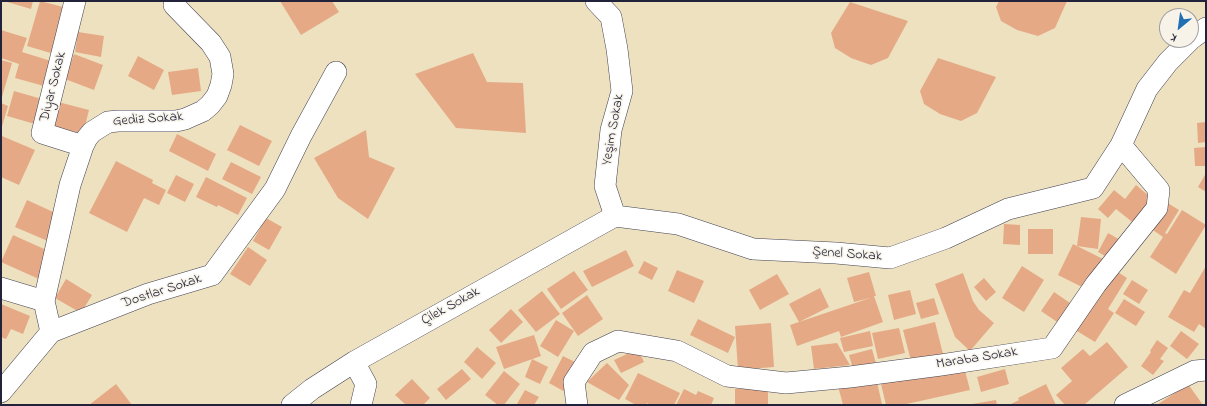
<!DOCTYPE html>
<html>
<head>
<meta charset="utf-8">
<style>
  body { margin:0 }
  #map { position:relative; width:1207px; height:406px; overflow:hidden; background:#ede1c0; font-family:"Indie Flower",sans-serif }
  canvas { display:block }
  .frame { position:absolute; inset:0; border:2px solid #22223b; pointer-events:none }
  .north { position:absolute; left:1159px; top:8px; width:40px; height:40px; box-sizing:border-box; background:#f7f3e8; border:1px solid #a29fa3; border-radius:50%; rotate:209deg; font-size:11px; font-weight:700; line-height:16px; text-align:center; color:#22223b }
  .north::after { content:''; display:block; margin:auto; width:14px; height:18px; background:#1f6fb2; clip-path:polygon(50% 0,100% 100%,50% 72%,0 100%) }
</style>
</head>
<body>
<div id="map">
<canvas width="1207" height="406"></canvas>
<div class="frame"></div>
<div class="north">K</div>
</div>
<script>
const ctx = document.querySelector('canvas').getContext('2d');
ctx.lineJoin = 'round';
function fill(path, color) {
  ctx.fillStyle = color;
  ctx.fill(path, 'evenodd');
}
function shape(rows) {
  const path = new Path2D();
  for (const r of rows) {
    path.moveTo(r[0], r[1]);
    for (let i = 2; i < r.length; i += 2) path.lineTo(r[i], r[i + 1]);
  }
  return path;
}
function strokePath(path, color, width, dash) {
  ctx.strokeStyle = color;
  ctx.lineWidth = width;
  ctx.lineCap = dash ? 'butt' : 'round';
  ctx.setLineDash(dash || []);
  ctx.stroke(path);
}
function label(font, color, halo, rows, align = 'center') {
  ctx.font = font + ' "Indie Flower",sans-serif';
  ctx.lineWidth = 3;
  ctx.setLineDash([]);
  ctx.textBaseline = 'middle';
  ctx.strokeStyle = halo;
  ctx.fillStyle = color;
  for (const [text, x, y, turn = 0] of rows) {
    ctx.save();
    ctx.translate(x, y);
    ctx.rotate((+turn || 0) * Math.PI / 180);
    ctx.textAlign = isNaN(turn) ? turn : align;
    if (halo) ctx.strokeText(text, 0, 0);
    ctx.fillText(text, 0, 0);
    ctx.restore();
  }
}
const building = shape([
  [4,1,33,1,31,9],
  [40,1,67,8,54,54,27,46],
  [280,1,332,1,339,12,301,35],
  [999,1,1067,1,1055,28,1038,36,1017,30,1001,21,996,7],
  [850,2,908,21,888,58,871,65,851,58,835,48,831,33],
  [1,30,27,38,22,52,51,61,44,86,15,78,19,64,1,58],
  [78,32,104,36,101,57,75,52],
  [473,53,487,82,523,83,526,133,456,128,415,74],
  [74,54,103,65,94,90,65,79],
  [138,56,164,70,154,90,128,76],
  [938,58,996,77,977,113,961,121,940,114,924,104,920,91],
  [1,60,12,63,1,100],
  [198,68,201,91,172,95,168,72],
  [14,91,42,99,35,124,7,116],
  [58,102,89,110,83,134,52,126],
  [1,103,8,106,1,130],
  [1206,122,1206,142,1198,143,1197,123],
  [240,125,272,141,259,166,227,150],
  [366,130,369,157,395,168,368,219,338,198,314,158],
  [177,134,216,154,208,171,169,151],
  [2,136,35,150,19,185,1,177],
  [1206,147,1206,166,1195,166,1194,148],
  [116,161,153,180,152,183,166,190,159,205,144,198,127,232,89,213],
  [231,162,261,177,252,194,222,179],
  [1206,173,1206,192,1198,187],
  [176,175,194,184,185,202,167,193],
  [206,177,247,198,238,215,218,205,217,207,196,197],
  [1136,185,1155,201,1136,225,1116,209,1108,218,1098,209,1114,190,1125,199],
  [27,200,62,216,50,242,15,227],
  [1166,202,1179,210,1165,233,1167,234,1182,210,1206,225,1176,274,1150,257,1163,237,1150,228],
  [1081,217,1101,219,1098,249,1077,246,1103,259,1088,290,1058,275,1073,244,1077,246],
  [266,218,282,227,269,250,253,241],
  [1004,224,1020,225,1020,245,1003,244],
  [1028,229,1053,229,1053,254,1028,254],
  [1108,233,1122,241,1112,260,1098,252],
  [13,235,53,253,41,280,1,262],
  [248,247,267,260,250,286,230,274],
  [626,250,634,266,592,287,583,271],
  [644,261,658,268,652,280,638,273],
  [1022,266,1044,280,1024,312,1002,298],
  [1206,266,1206,300,1205,302,1206,303,1206,329,1199,324,1194,332,1168,317,1184,290,1190,293],
  [1110,267,1127,278,1108,309,1114,313,1095,342,1072,328],
  [677,270,704,281,694,303,668,291],
  [574,271,588,290,561,309,547,289],
  [869,272,876,296,874,296,883,322,841,337,839,331,797,346,790,325,870,298,854,302,847,278],
  [963,273,973,301,979,310,994,323,970,351,955,337,935,284],
  [777,274,789,294,760,310,749,290],
  [984,278,996,292,986,301,974,287],
  [66,279,92,295,81,313,55,298],
  [1132,280,1148,290,1139,304,1123,294],
  [820,288,829,307,799,322,789,304],
  [910,290,916,314,894,320,888,295],
  [542,291,560,314,536,332,518,310],
  [1054,292,1076,307,1063,326,1041,311],
  [587,295,603,319,578,336,562,313],
  [934,298,939,314,921,319,916,303],
  [1124,299,1145,312,1136,326,1115,313],
  [1,304,30,316,23,334,11,329,6,339,1,337],
  [511,309,523,322,501,343,489,330],
  [698,319,735,337,728,353,690,335],
  [556,320,574,331,558,357,540,346],
  [935,322,943,354,911,361,903,330],
  [771,323,774,367,738,370,735,326],
  [899,328,905,353,878,359,872,333],
  [870,331,873,346,844,352,840,338],
  [1181,331,1199,344,1187,359,1170,346],
  [534,335,541,356,504,369,496,347],
  [1157,340,1168,348,1160,359,1164,361,1153,375,1141,366,1151,352,1150,351],
  [1107,342,1128,367,1084,405,1065,405,1056,395,1072,381,1061,368,1083,349,1090,356],
  [837,343,850,365,814,369,811,346],
  [477,347,496,363,482,379,464,362],
  [638,349,644,362,621,373,614,360],
  [872,349,877,367,854,372,849,355],
  [563,356,579,364,565,392,549,383],
  [532,359,548,367,540,384,525,377],
  [607,363,629,385,619,400,587,382],
  [964,367,970,390,902,405,886,405,881,384],
  [462,369,471,379,446,400,437,389],
  [1005,369,1009,384,981,392,977,377],
  [504,371,520,384,504,405,498,405,485,395],
  [638,373,680,393,674,405,650,405,647,403,646,405,636,405,625,399],
  [876,378,882,404,876,405,843,405,838,386],
  [412,379,430,398,423,405,406,405,395,395],
  [116,384,132,405,89,405],
  [1046,384,1056,405,1009,405,1019,400,1018,398],
  [1188,384,1203,405,1157,405],
  [684,389,696,395,698,391,714,398,711,405,676,405],
  [735,389,768,389,768,405,735,405],
  [525,390,539,397,534,405,520,405,517,404],
  [996,400,997,405,972,405,972,404]
]);
const street = shape([
  [75,1,42,133,83,146],
  [596,1,611,17,617,49,622,91,611,130,605,186,615,216],
  [1191,39,1206,28],
  [615,216,678,224,753,249,836,253,890,258,946,238,1008,209,1093,188,1121,145,1147,89,1168,62,1190,40],
  [1,288,44,301,51,332],
  [44,301,70,185,83,146,87,138,92,132,108,122,118,121,176,121,185,119,203,111,210,105,217,96,221,85,223,74,220,57,211,43,174,5],
  [354,362,366,384,361,405],
  [1,392,51,332,148,294,212,275,275,189,301,136,336,72],
  [292,405,312,389,354,362,615,216],
  [577,405,574,382,593,353,618,341,677,351,727,376,786,383,850,377,941,365,1052,348,1096,284,1157,208,1159,190,1121,145],
  [1125,405,1195,371,1206,370]
]);
const streetNames = [
  ["Diyar Sokak",54,87,-76],
  ["Gediz Sokak",148,120,-4],
  ["Yeşim Sokak",614,130,-80],
  ["Şenel Sokak",847,255,4],
  ["Dostlar Sokak",162,292,-18],
  ["Çilek Sokak",451,307,-29],
  ["Maraba Sokak",977,359,-9]
];
fill(building, '#e5aa85');
strokePath(street, '#403f4f', 22);
strokePath(street, '#fff', 21);
label('14px', '#22223b', '#f7f3e8', streetNames);
</script>
</body>
</html>
